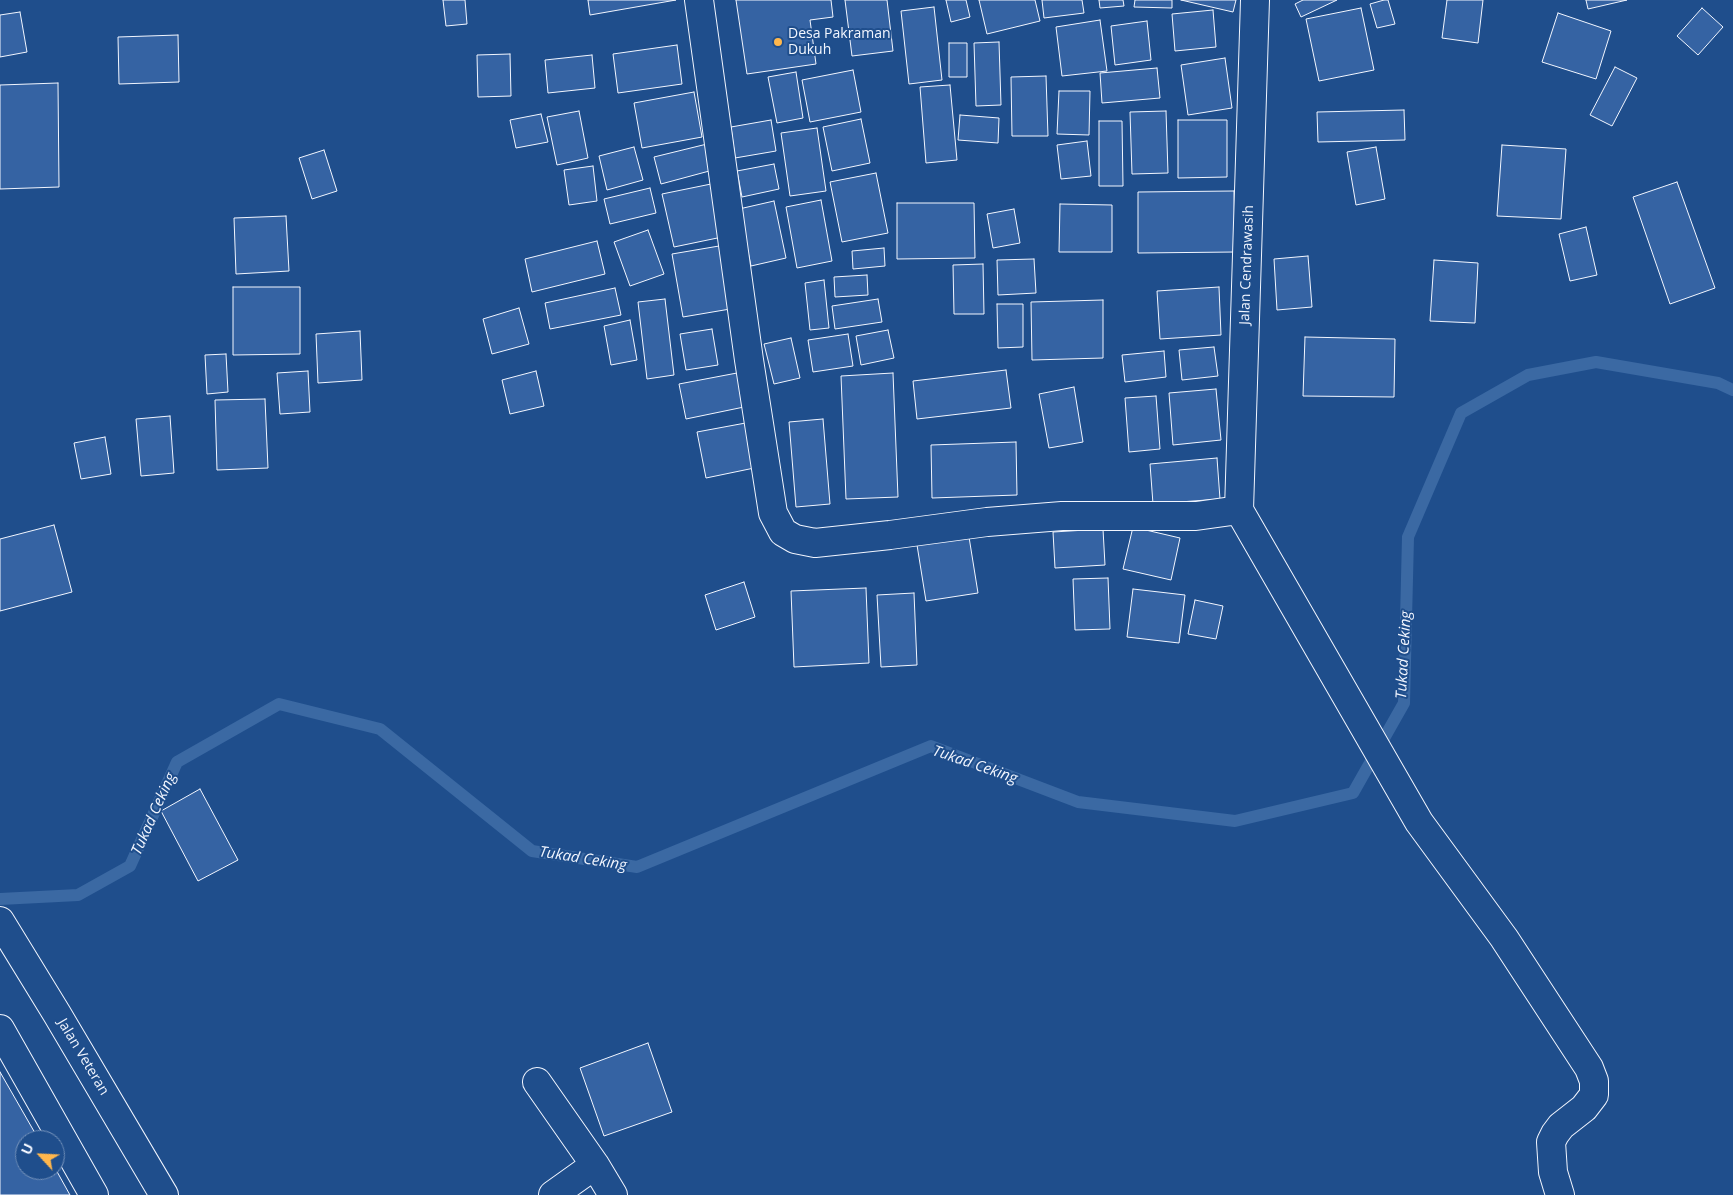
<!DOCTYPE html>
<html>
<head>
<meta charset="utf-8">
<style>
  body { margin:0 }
  #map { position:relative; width:1733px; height:1195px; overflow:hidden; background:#1f4e8c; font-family:"Open Sans",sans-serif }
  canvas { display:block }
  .north { position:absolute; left:15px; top:1130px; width:50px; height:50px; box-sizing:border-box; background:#1f4e8c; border:1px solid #7391ba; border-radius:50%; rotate:295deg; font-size:14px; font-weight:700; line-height:20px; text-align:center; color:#f2f6ff }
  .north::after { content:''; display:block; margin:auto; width:18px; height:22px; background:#ffb74d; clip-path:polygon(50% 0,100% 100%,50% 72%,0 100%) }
</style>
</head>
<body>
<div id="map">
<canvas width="1733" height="1195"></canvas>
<div class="north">U</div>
</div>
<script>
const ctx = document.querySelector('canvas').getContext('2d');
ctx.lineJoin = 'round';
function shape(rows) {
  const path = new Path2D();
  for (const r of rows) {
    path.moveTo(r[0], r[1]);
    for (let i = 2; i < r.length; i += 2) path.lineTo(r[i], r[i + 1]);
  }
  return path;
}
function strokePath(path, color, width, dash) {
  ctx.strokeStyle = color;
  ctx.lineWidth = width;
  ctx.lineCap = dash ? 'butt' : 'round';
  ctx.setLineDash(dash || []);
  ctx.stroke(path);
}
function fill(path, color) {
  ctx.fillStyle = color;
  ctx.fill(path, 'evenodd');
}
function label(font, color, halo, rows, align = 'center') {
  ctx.font = font + ' "Open Sans",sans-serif';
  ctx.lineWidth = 4;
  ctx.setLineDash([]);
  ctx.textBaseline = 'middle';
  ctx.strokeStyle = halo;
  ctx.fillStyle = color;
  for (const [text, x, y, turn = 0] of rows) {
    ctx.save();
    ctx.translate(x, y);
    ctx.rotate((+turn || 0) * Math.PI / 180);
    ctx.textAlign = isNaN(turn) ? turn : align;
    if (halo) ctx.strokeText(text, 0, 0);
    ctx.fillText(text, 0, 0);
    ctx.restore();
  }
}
const stream = shape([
  [0,899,78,895,130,866,177,762,279,704,380,729,532,851,637,867,931,746,1078,802,1235,821,1353,793,1404,703,1408,537,1461,413,1528,375,1596,362,1718,383,1733,390]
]);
const building = shape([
  [443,0,465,0,467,24,446,26,443,0],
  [588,0,676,0,590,15,588,0],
  [736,0,831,0,833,17,810,20,816,64,747,74,736,0],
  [845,0,887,0,893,51,852,56,845,0],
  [946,0,966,0,970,17,951,22,946,0],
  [979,0,1035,0,1040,21,987,34,979,0],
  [1042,0,1082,0,1084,13,1044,18,1042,0],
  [1099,0,1123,0,1124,6,1100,8,1099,0],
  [1135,0,1172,0,1172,8,1134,7,1135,0],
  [1181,0,1236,0,1233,12,1181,0],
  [1303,0,1337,0,1301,17,1295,4,1303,0],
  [1384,0,1388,0,1395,24,1377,28,1370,4,1384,0],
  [1447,0,1483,0,1478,43,1442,38,1447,0],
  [1586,0,1627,0,1588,9,1586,0],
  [934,7,942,80,909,84,901,11,934,7],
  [1361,8,1374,70,1319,81,1306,19,1361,8],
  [1702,8,1723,27,1698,55,1677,36,1702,8],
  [1213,10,1216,47,1175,51,1172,14,1213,10],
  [20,12,27,52,0,57,0,15,20,12],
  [1558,13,1611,31,1596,79,1542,62,1558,13],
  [1100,20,1107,71,1062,76,1056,27,1100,20],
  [1147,21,1151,60,1115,65,1111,26,1147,21],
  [178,35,179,82,119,84,118,37,178,35],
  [999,42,1001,105,976,106,974,43,999,42],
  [949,43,967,43,967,77,949,77,949,43],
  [677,45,682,84,618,93,613,54,677,45],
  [510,54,511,96,478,97,477,55,510,54],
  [592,55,595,88,548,93,545,60,592,55],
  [1225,58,1232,108,1188,115,1181,65,1225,58],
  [1615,67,1637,78,1612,126,1590,115,1615,67],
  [1157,68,1160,98,1102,103,1100,73,1157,68],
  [853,70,861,112,810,122,802,80,853,70],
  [796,72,803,118,777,123,768,77,796,72],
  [1046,76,1048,136,1012,136,1011,77,1046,76],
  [58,83,59,187,0,189,0,85,58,83],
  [950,85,957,160,926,163,920,87,950,85],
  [1059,91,1090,91,1089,135,1057,134,1059,91],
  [694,92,702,137,642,148,634,103,694,92],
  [1404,110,1405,140,1318,142,1317,112,1404,110],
  [579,111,588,158,557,165,547,117,579,111],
  [1166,111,1168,173,1132,174,1130,112,1166,111],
  [541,114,548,142,516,148,510,120,541,114],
  [960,115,999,118,998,143,958,140,960,115],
  [861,119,870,163,832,171,823,127,861,119],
  [771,120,776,151,735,158,731,127,771,120],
  [1178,120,1227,120,1227,177,1178,178,1178,120],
  [1099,121,1122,121,1123,186,1099,186,1099,121],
  [817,128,826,191,790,196,781,133,817,128],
  [1087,141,1091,176,1061,179,1057,145,1087,141],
  [707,144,713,170,661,184,654,157,707,144],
  [1502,145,1566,149,1561,219,1497,216,1502,145],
  [634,147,643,180,607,190,599,156,634,147],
  [1376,147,1385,199,1356,205,1347,152,1376,147],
  [324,150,337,191,312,199,299,158,324,150],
  [774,164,779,189,742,197,737,171,774,164],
  [593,166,597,201,569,205,564,170,593,166],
  [876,173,888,233,842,242,830,182,876,173],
  [1677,182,1715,288,1670,304,1633,197,1677,182],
  [716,183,727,236,674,247,662,194,716,183],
  [650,188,656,213,610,224,604,199,650,188],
  [1234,191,1235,252,1138,253,1138,192,1234,191],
  [821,200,832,261,797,268,786,207,821,200],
  [774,201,786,258,751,266,739,209,774,201],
  [897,203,974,203,975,258,897,259,897,203],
  [1060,204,1112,205,1112,252,1059,252,1060,204],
  [1014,209,1020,243,993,248,987,214,1014,209],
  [286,216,289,271,236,274,234,218,286,216],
  [1586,227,1597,275,1570,281,1559,234,1586,227],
  [648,230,664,274,630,286,614,242,648,230],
  [597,241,605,274,532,292,525,259,597,241],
  [725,245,736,308,683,317,672,254,725,245],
  [884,248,885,266,853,269,852,251,884,248],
  [1308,256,1312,307,1277,310,1274,259,1308,256],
  [1034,259,1036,293,998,295,997,260,1034,259],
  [1434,260,1478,263,1475,323,1430,321,1434,260],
  [983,264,984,314,954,314,953,265,983,264],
  [867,275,868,295,835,297,834,277,867,275],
  [824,280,829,328,810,330,805,283,824,280],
  [233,287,300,287,300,354,233,355,233,287],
  [1219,287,1221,335,1160,339,1157,291,1219,287],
  [615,288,621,315,550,329,545,303,615,288],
  [665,299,674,375,647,379,638,302,665,299],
  [878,299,882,322,835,329,832,306,878,299],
  [1103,300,1103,358,1032,360,1031,302,1103,300],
  [997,304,1023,304,1023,347,998,348,997,304],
  [519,308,529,344,492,354,483,319,519,308],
  [630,320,637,360,611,365,604,326,630,320],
  [712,329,718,365,686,370,680,334,712,329],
  [888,330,894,358,861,365,856,336,888,330],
  [360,331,362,380,318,383,316,334,360,331],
  [848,334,853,366,813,372,808,340,848,334],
  [1305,337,1395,339,1394,397,1303,396,1305,337],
  [791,338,800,378,774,384,764,344,791,338],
  [1214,347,1218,376,1182,380,1179,350,1214,347],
  [1164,351,1166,377,1125,382,1122,355,1164,351],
  [226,354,228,392,207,394,205,355,226,354],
  [1006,370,1011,408,917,419,913,381,1006,370],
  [308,371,310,412,280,414,277,373,308,371],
  [536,371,544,406,510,414,502,380,536,371],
  [737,373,744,407,686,419,679,384,737,373],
  [893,373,898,497,846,499,841,376,893,373],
  [1074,387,1083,442,1049,448,1039,394,1074,387],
  [1216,389,1221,440,1173,445,1169,393,1216,389],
  [1156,396,1160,449,1129,452,1125,398,1156,396],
  [265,399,268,468,217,470,215,400,265,399],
  [170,416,174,473,141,476,136,419,170,416],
  [823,419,830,504,796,507,789,422,823,419],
  [751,422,759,467,706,478,697,432,751,422],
  [105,437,111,474,81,479,74,443,105,437],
  [1016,442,1017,495,932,498,931,445,1016,442],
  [1217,458,1220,499,1153,504,1150,464,1217,458],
  [54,525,72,592,0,611,0,539,54,525],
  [1133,527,1180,538,1171,580,1123,569,1133,527],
  [1103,529,1105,565,1055,568,1053,532,1103,529],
  [969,537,978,593,926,601,917,545,969,537],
  [1108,578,1110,629,1075,630,1073,579,1108,578],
  [744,582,755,617,716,630,705,595,744,582],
  [866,588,869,663,794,667,791,591,866,588],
  [1133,589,1185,595,1179,643,1127,637,1133,589],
  [914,593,917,665,881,667,877,595,914,593],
  [1195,600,1223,606,1216,639,1188,634,1195,600],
  [200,789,238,860,198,881,161,811,200,789],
  [648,1043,672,1112,604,1136,580,1068,648,1043],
  [0,1072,39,1140,25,1140,25,1170,55,1170,55,1168,70,1195,0,1195,0,1072]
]);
const street = shape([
  [699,0,749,360,773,513,783,532,795,539,815,543,890,535,987,522,1062,516,1196,516,1239,510,1255,0],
  [1239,510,1419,822,1504,938,1589,1068,1594,1081,1594,1095,1584,1108,1561,1126,1555,1134,1551,1142,1553,1172,1560,1195],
  [537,1082,595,1165],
  [553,1195,595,1165,613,1195]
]);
const secondary = shape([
  [0,921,57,1014,164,1195],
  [0,1029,94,1195]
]);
const markers = [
  [778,42,5,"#ffb74d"]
];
const poiNames = [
  ["Desa Pakraman",788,34],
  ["Dukuh",788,50]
];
const streetNames = [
  ["Jalan Cendrawasih",1247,265,-88],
  ["Jalan Veteran",83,1057,59]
];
const waterNames = [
  ["Tukad Ceking",1404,655,-87],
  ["Tukad Ceking",975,765,19],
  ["Tukad Ceking",154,814,-66],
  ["Tukad Ceking",583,859,9]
];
strokePath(stream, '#3b69a3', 12);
fill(building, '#3563a3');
strokePath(building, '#f2f6ff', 1);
strokePath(street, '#f2f6ff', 30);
strokePath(secondary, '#f2f6ff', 30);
strokePath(street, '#1f4e8c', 28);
strokePath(secondary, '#1f4e8c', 28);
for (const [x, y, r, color] of markers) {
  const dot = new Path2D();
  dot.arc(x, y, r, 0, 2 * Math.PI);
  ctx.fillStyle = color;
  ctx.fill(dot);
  strokePath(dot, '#1f4e8c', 2);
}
label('14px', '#f2f6ff', '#1f4e8c', poiNames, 'left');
label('14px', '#f2f6ff', '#1f4e8c', streetNames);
label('italic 15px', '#f2f6ff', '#1f4e8c', waterNames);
</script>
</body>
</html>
